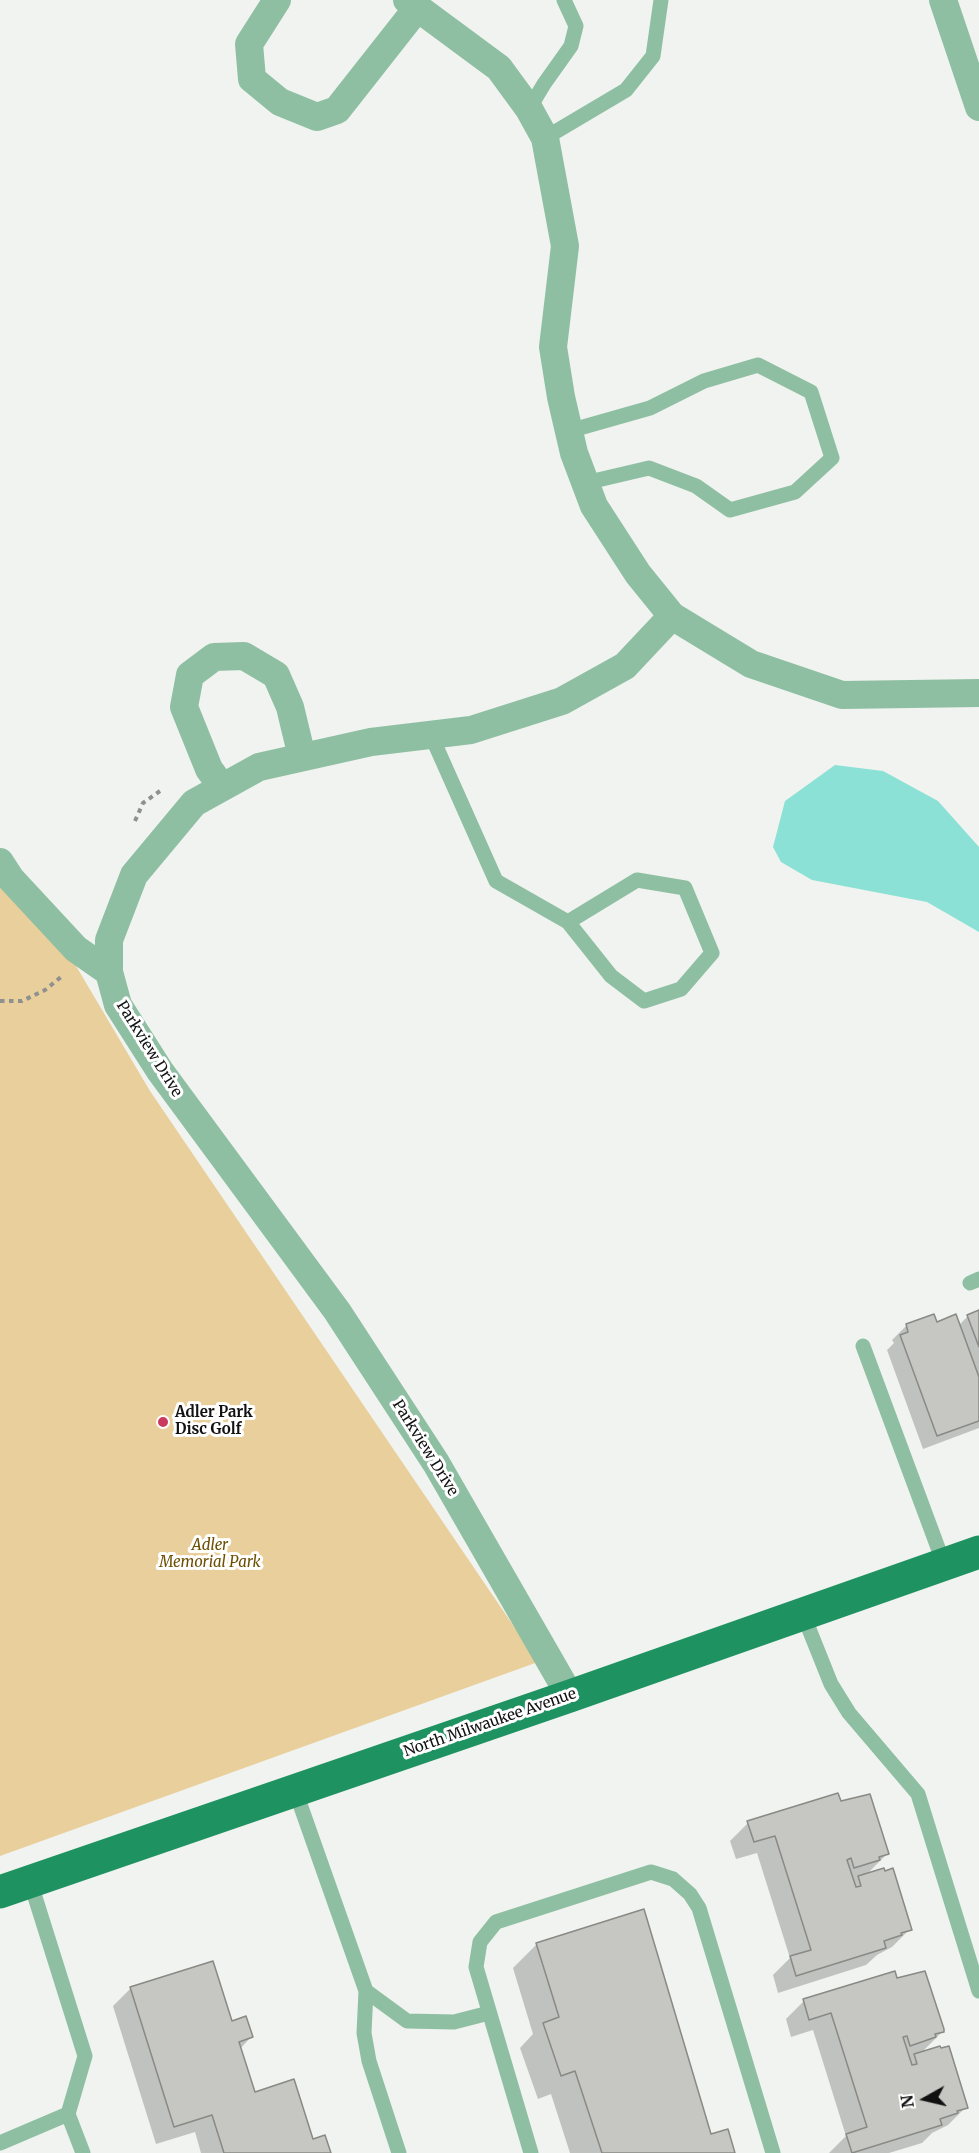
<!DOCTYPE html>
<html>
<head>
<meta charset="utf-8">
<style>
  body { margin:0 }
  #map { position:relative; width:979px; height:2153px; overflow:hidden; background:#f0f3ef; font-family:Merriweather,serif }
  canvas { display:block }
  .north { position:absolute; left:895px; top:2069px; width:60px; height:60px; -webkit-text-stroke:4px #fff; paint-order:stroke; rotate:262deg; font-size:16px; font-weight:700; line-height:24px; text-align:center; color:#101110 }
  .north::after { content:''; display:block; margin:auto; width:21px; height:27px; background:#101110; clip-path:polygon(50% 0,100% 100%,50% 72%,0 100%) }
</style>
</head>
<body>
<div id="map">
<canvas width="979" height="2153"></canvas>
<div class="north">N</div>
</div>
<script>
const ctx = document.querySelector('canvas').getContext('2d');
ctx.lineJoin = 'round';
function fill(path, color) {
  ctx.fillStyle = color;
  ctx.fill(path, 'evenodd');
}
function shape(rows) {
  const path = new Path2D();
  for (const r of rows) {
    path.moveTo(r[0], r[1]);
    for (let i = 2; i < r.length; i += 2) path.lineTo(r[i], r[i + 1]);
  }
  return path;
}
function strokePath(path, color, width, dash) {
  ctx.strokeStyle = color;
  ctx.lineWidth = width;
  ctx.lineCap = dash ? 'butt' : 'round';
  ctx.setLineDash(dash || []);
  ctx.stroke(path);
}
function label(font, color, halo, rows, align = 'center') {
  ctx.font = font + ' Merriweather,serif';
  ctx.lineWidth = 6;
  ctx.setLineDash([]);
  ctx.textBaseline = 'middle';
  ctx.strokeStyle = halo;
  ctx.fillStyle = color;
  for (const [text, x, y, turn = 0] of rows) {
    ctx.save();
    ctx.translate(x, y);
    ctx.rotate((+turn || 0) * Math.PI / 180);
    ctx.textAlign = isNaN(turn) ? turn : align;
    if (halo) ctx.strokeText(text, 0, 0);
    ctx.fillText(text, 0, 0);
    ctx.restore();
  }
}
const green = shape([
  [0,865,66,949,150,1091,538,1662,0,1856]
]);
const water = shape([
  [835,765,883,771,938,801,979,847,979,932,927,902,812,880,781,862,773,847,785,801]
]);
const shadow = shape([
  [979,1312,979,1428,923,1449,887,1350,894,1343,892,1340,906,1326,959,1325,968,1316],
  [839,1802,887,1854,865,1876,910,1929,892,1947,877,1955,866,1965,778,1993,773,1975,790,1958,757,1853,736,1859,730,1841,748,1823],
  [537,1944,710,2136,734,2153,570,2153,551,2094,538,2099,520,2048,533,2034,513,1968],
  [896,1980,943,2031,921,2053,966,2107,948,2125,932,2133,922,2143,889,2153,829,2153,846,2136,813,2030,791,2037,786,2019,804,2001],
  [131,1988,231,2023,251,2037,240,2049,254,2094,312,2141,329,2153,201,2153,195,2132,156,2144,113,2006]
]);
const building = shape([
  [979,1310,979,1347,967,1315,979,1310],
  [934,1314,937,1322,956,1314,979,1377,979,1421,937,1436,900,1335,908,1332,906,1324,934,1314],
  [838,1793,841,1801,870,1794,889,1854,879,1857,880,1860,854,1868,851,1858,847,1860,856,1887,861,1886,858,1876,884,1868,885,1871,893,1868,912,1930,901,1933,902,1935,884,1941,886,1948,796,1976,790,1956,811,1950,775,1836,754,1842,747,1821,838,1793],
  [644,1909,711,2134,728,2129,735,2153,602,2153,575,2071,561,2076,543,2023,559,2017,536,1943,644,1909],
  [213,1961,232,2021,246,2016,253,2037,239,2042,255,2092,294,2079,313,2139,325,2135,331,2153,224,2153,212,2115,174,2127,130,1987,213,1961],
  [895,1971,897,1978,925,1971,944,2029,944,2032,935,2034,936,2037,910,2046,907,2036,903,2037,912,2065,917,2064,914,2054,940,2046,941,2048,949,2046,968,2108,957,2111,958,2113,940,2119,942,2125,852,2153,846,2134,867,2127,831,2013,809,2020,803,1999,895,1971]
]);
const path = shape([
  [135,821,143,803,160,791],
  [0,1001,22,1001,45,990,61,977]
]);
const service = shape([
  [529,109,544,84,571,46,576,26,564,0],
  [545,138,626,90,653,56,661,0],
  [569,431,650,408,704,381,758,365,811,392,832,458,795,492,730,510,696,486,649,468,585,483],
  [431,735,496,881,568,922,611,976,644,1001,681,989,712,953,685,888,637,880,568,922],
  [970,1283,979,1279],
  [863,1346,944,1564],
  [803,1614,831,1684,849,1713,918,1794,979,1991],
  [295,1790,366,1991,407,2021,454,2022,489,2013],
  [30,1881,85,2056,68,2114,83,2153],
  [366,1991,364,2033,369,2061,399,2153],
  [0,2143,68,2114],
  [531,2153,476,1967,480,1942,496,1922,651,1872,673,1879,690,1894,699,1908,773,2153]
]);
const minor = shape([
  [277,0,249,44,252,79,280,102,317,117,337,110,418,7],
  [407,0,499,68,529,109,545,138,565,246,553,347,561,397,574,453,594,506,638,574,672,616,751,664,842,695,979,693],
  [943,0,979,107],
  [222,787,209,769,184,707,190,675,214,657,244,656,276,675,290,707,302,757],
  [0,862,11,879,76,949,109,972],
  [570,1696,436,1463,337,1311,160,1071,118,1005,109,972,109,940,134,875,194,803,259,767,371,742,471,730,562,701,625,666,672,616]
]);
const primary = shape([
  [0,1892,570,1696,979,1552]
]);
const markers = [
  [163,1422,6,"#c93a5e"]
];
const streetNames = [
  ["Parkview Drive",149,1049,58],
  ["Parkview Drive",425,1448,58],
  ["North Milwaukee Avenue",490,1723,-19]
];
const poiNames = [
  ["Adler Park",175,1413],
  ["Disc Golf",175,1430]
];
const parkNames = [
  ["Adler",210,1546],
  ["Memorial Park",210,1563]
];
fill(green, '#e9cf9b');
fill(water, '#8be1d5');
fill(shadow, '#0003');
fill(building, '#c6c7c2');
strokePath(building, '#898985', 1.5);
strokePath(path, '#8f918e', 4, [4.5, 4.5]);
strokePath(service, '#8ebfa3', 15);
strokePath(minor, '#8ebfa3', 28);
strokePath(primary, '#1f9262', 33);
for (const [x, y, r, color] of markers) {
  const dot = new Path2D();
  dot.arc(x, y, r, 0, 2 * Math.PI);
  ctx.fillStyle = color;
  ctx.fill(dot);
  strokePath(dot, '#fff', 2);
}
label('15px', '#101110', '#fff', streetNames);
label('bold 15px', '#101110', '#fff', poiNames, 'left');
label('italic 15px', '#6c4f00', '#fff', parkNames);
</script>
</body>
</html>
